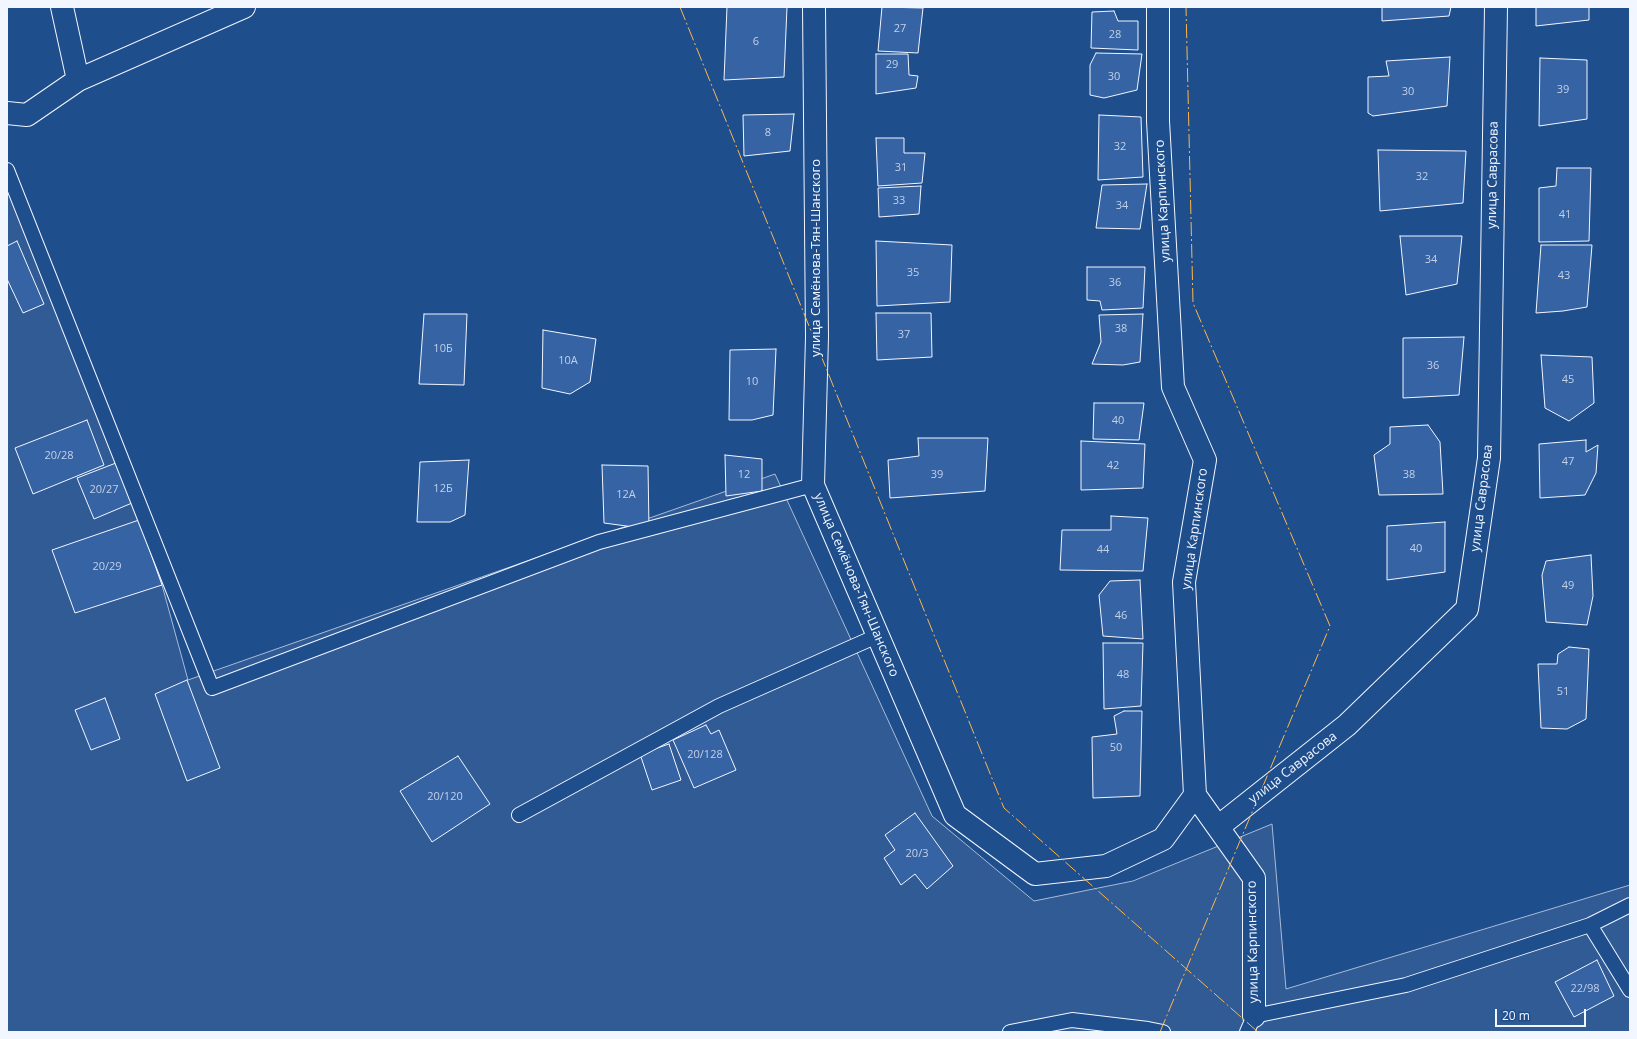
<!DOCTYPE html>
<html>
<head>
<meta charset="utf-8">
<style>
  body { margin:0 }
  #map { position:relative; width:1637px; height:1039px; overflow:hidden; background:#1f4e8c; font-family:"Open Sans",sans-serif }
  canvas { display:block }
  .frame { position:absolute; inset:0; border:8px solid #f2f6ff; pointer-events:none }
  .scale { position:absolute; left:1495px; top:1009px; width:91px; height:18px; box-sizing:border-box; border:2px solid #f2f6ff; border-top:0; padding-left:5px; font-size:12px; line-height:14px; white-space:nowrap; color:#f2f6ff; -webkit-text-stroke:3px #1f4e8c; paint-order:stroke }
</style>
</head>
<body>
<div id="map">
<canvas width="1637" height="1039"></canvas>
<div class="frame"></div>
<div class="scale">20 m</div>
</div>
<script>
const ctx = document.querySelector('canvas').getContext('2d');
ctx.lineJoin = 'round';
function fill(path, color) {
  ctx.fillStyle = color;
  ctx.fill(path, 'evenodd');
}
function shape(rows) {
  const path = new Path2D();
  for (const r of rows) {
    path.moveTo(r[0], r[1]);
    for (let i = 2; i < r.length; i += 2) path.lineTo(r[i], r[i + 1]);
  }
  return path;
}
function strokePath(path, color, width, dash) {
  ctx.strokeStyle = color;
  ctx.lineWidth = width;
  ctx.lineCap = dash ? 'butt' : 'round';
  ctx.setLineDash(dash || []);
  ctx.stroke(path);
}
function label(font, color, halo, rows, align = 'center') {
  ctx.font = font + ' "Open Sans",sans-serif';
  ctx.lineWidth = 3;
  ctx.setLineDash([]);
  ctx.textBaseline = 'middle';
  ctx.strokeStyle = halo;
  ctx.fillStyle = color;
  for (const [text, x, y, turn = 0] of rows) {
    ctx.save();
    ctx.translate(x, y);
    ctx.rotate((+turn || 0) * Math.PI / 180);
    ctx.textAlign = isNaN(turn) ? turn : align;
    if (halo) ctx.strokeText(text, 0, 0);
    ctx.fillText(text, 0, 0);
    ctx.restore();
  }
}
const built = shape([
  [7,171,139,520,162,585,188,680,775,474,932,816,1034,901,1133,881,1272,824,1286,989,1630,885,1630,1032,7,1032,7,171]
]);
const building = shape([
  [727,7,787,7,784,77,724,80,727,7],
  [882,7,923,8,918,53,878,51,882,7],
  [1382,7,1451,7,1449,16,1382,21,1382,7],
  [1536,7,1589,7,1589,20,1536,26,1536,7],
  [1114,11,1118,21,1138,21,1138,50,1091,48,1092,12,1114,11],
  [1096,53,1142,54,1137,90,1104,98,1090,95,1090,65,1096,53],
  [876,54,908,54,909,75,918,76,916,88,876,94,876,54],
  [1450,57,1447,106,1373,116,1368,113,1368,77,1389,76,1386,61,1450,57],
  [1540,58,1587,60,1587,119,1539,126,1540,58],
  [794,114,790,151,744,156,743,115,794,114],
  [1099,115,1141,117,1143,177,1098,180,1099,115],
  [876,138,904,138,904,153,925,153,922,183,878,186,876,138],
  [1378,150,1466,151,1463,203,1380,211,1378,150],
  [1557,168,1591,168,1589,241,1539,242,1539,188,1556,186,1557,168],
  [1147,184,1140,229,1096,228,1102,185,1147,184],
  [921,186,919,214,879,217,878,188,921,186],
  [1400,236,1462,236,1457,284,1406,295,1400,236],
  [17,241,44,304,23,313,7,279,7,246,17,241],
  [876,241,952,245,950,302,877,306,876,241],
  [1541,245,1592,245,1587,307,1563,311,1536,313,1541,245],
  [1087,267,1145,267,1143,308,1102,310,1100,301,1087,300,1087,267],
  [876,313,931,313,932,357,877,360,876,313],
  [424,314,467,314,464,385,419,384,424,314],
  [1143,314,1140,362,1123,365,1092,364,1101,342,1099,315,1143,314],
  [543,330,596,339,590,382,570,394,542,388,543,330],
  [1464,337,1459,395,1403,398,1403,338,1464,337],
  [776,349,773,415,752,420,729,420,730,350,776,349],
  [1541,355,1592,357,1594,403,1569,421,1545,408,1541,355],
  [1094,403,1144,403,1139,440,1093,439,1094,403],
  [87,420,104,465,33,494,15,448,87,420],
  [1428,425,1440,442,1443,494,1379,495,1374,455,1390,444,1390,427,1428,425],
  [918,438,988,438,985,491,890,498,888,460,919,456,918,438],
  [1586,440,1586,452,1598,445,1596,473,1585,495,1540,498,1539,444,1586,440],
  [1081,441,1145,444,1143,488,1081,490,1081,441],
  [725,455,762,459,762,491,726,496,725,455],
  [469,460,465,515,450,522,417,522,420,462,469,460],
  [116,463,132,503,94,519,77,478,116,463],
  [602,465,648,466,649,529,604,523,602,465],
  [1111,516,1148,518,1143,571,1060,570,1062,530,1111,530,1111,516],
  [139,520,162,585,75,613,52,550,139,520],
  [1445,522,1445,572,1387,580,1387,526,1445,522],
  [1591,555,1593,596,1587,625,1546,622,1542,575,1546,561,1591,555],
  [1140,580,1143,639,1103,636,1099,595,1110,581,1140,580],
  [1103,643,1143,643,1141,706,1104,709,1103,643],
  [1569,647,1589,649,1586,719,1567,729,1541,728,1538,664,1557,664,1558,654,1569,647],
  [187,680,220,768,187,781,155,694,187,680],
  [105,698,120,739,91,750,75,710,105,698],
  [1124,711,1142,711,1140,796,1093,798,1092,737,1117,734,1114,716,1124,711],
  [706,725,711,734,719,730,736,770,694,788,673,740,706,725],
  [669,744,681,780,652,790,640,754,669,744],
  [458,756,490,804,432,842,400,791,458,756],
  [915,813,953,866,927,889,915,874,901,885,884,858,895,850,885,835,915,813],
  [1597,960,1614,996,1574,1017,1555,982,1597,960]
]);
const lane = shape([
  [7,170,212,688,599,542,813,485],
  [519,815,719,706,877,636],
  [1590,925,1630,990],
  [1010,1032,1072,1020,1148,1029,1163,1032],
  [1247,1032,1254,1016,1406,985,1590,925,1630,905]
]);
const street = shape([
  [62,7,78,80],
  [814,7,817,337,813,485,955,815,1035,874,1106,866,1163,839,1195,795],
  [1158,7,1158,121,1173,387,1205,460,1184,582,1195,795,1254,878,1254,1016],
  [7,113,27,115,78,80,244,7],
  [1218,827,1347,725,1467,609,1489,458,1496,7]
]);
const power = shape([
  [680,7,1004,808,1258,1032],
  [1160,1032,1330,626,1193,303,1186,7]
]);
const numberNames = [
  ["27",900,29],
  ["28",1115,35],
  ["6",756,42],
  ["29",892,65],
  ["30",1114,77],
  ["39",1563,90],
  ["30",1408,92],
  ["8",768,133],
  ["32",1120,147],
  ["31",901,168],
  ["32",1422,177],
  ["33",899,201],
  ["34",1122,206],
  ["41",1565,215],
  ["34",1431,260],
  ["35",913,273],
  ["43",1564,276],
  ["36",1115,283],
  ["38",1121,329],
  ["37",904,335],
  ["10Б",443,349],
  ["10А",568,361],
  ["36",1433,366],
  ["45",1568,380],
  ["10",752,382],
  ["40",1118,421],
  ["20/28",59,456],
  ["47",1568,462],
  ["42",1113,466],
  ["12",744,475],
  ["39",937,475],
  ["38",1409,475],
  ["12Б",443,489],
  ["20/27",104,490],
  ["12А",626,495],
  ["40",1416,549],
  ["44",1103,550],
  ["20/29",107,567],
  ["49",1568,586],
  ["46",1121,616],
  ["48",1123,675],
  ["51",1563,692],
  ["50",1116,748],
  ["20/128",705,755],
  ["20/120",445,797],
  ["20/3",917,854],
  ["22/98",1585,989]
];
const streetNames = [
  ["улица Саврасова",1493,175,-89],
  ["улица Карпинского",1163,201,-93],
  ["улица Семёнова-Тян-Шанского",816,258,-90],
  ["улица Саврасова",1482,498,-83],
  ["улица Карпинского",1195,529,-82],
  ["улица Семёнова-Тян-Шанского",856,585,67],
  ["улица Саврасова",1293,768,-38],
  ["улица Карпинского",1253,942,-91]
];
fill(built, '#305b95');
strokePath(built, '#a8bbd7', 1);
fill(building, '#3563a3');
strokePath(building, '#f2f6ff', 1);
strokePath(lane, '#f2f6ff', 16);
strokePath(street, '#f2f6ff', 24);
strokePath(lane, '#1f4e8c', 14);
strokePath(street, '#1f4e8c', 22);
strokePath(power, '#ffb74d', 1, [14, 3, 2, 3]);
label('11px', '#c3d1e8', null, numberNames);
label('13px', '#f2f6ff', '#1f4e8c', streetNames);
</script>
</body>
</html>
